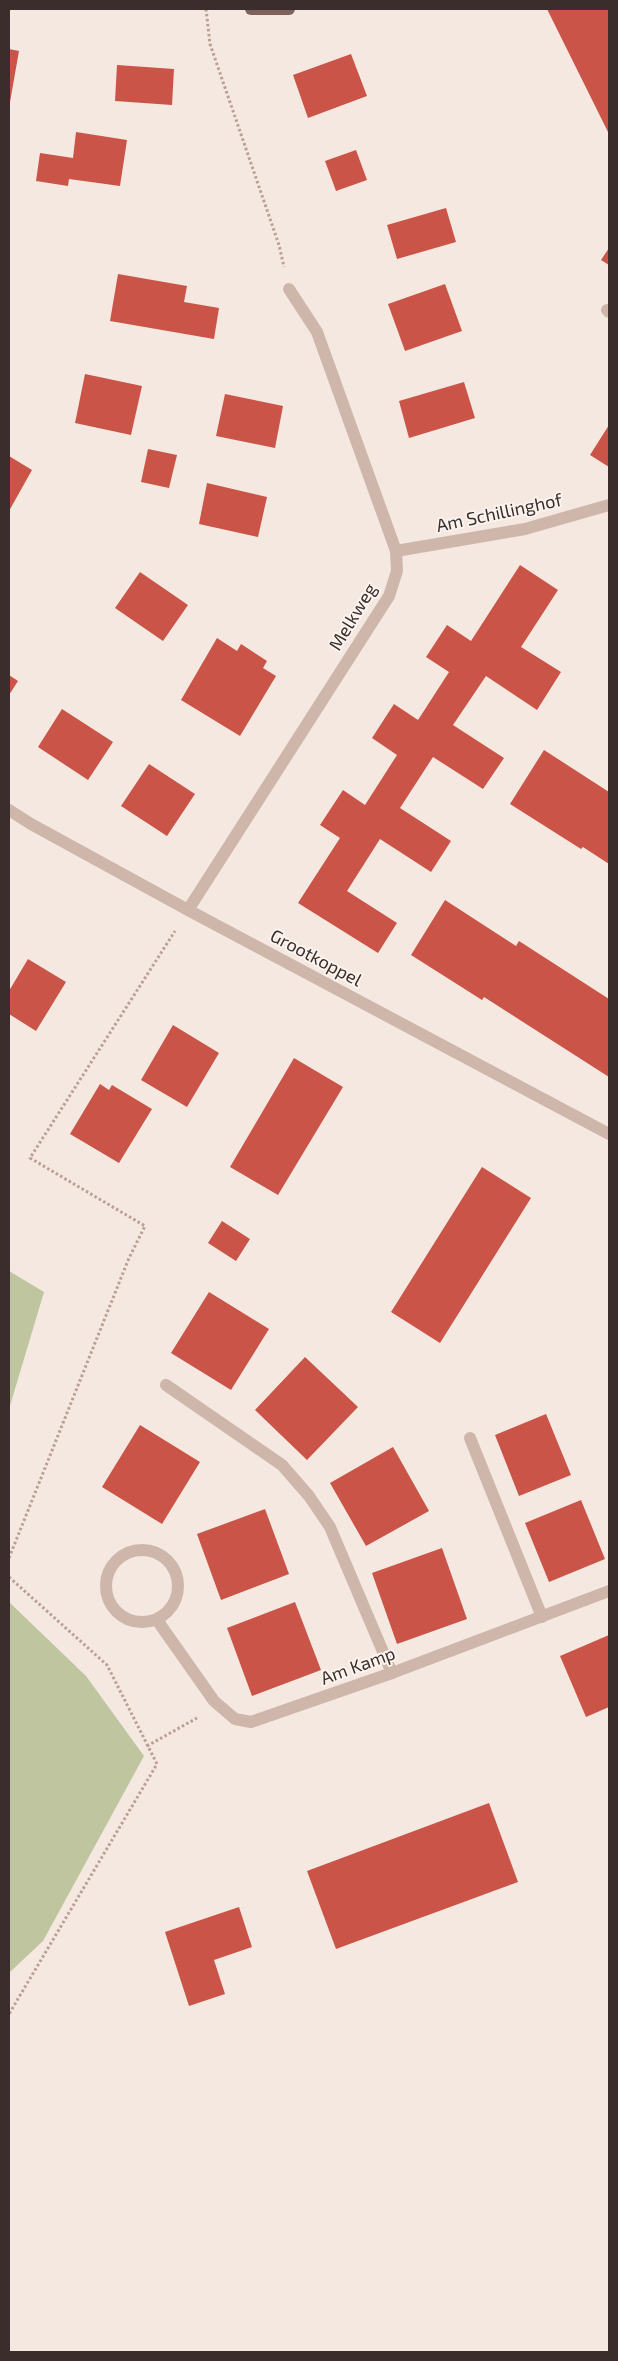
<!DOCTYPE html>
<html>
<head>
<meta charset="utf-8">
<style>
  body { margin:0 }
  #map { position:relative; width:618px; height:2361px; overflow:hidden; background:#f4e8e0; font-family:"Exo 2",sans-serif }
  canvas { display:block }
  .frame { position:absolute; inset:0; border:10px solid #3b2d2b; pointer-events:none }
</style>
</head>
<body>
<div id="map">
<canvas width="618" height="2361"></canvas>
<div class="frame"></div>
</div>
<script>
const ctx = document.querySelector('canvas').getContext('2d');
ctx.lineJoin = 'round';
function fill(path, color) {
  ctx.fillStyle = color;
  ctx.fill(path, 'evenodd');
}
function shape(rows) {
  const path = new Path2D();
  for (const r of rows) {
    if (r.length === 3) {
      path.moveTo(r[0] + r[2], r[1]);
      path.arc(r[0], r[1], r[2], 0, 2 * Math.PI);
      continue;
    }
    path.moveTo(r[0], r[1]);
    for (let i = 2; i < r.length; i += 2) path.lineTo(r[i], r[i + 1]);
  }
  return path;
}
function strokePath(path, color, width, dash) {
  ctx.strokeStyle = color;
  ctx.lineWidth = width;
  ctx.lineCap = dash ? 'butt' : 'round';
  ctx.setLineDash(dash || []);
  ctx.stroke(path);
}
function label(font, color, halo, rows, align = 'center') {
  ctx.font = font + ' "Exo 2",sans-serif';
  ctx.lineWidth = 4;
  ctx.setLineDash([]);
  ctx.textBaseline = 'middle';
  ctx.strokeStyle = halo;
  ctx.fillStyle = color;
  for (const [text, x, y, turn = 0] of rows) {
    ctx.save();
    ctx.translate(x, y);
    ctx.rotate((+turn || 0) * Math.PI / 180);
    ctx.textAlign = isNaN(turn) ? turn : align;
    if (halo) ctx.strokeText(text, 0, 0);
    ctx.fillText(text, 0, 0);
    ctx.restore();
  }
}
const green = shape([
  [9,1271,44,1292,9,1409],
  [9,1602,86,1676,144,1756,43,1941,9,1973]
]);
const building = shape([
  [547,9,609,9,609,134],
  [9,49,19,51,10,102,9,102],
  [351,54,367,96,308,118,293,75],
  [117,65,174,69,172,105,115,101],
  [76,132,127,140,120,186,69,179,68,186,36,181,40,153,73,158],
  [356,150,367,180,336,191,325,161],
  [446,208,456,242,397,259,387,225],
  [609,248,609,265,601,260],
  [118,274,187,286,184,302,219,308,214,339,110,321],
  [445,284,462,331,405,351,388,304],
  [85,374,142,386,131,435,75,423],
  [464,382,475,418,409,438,399,401],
  [225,394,283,406,275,448,216,436],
  [609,425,609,467,590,455],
  [148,449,177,455,169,488,141,482],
  [9,456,32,470,9,511],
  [207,483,267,497,258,537,199,524],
  [520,565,558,590,521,647,561,672,537,710,486,676,453,725,504,758,483,789,433,757,400,808,451,841,431,872,380,839,347,891,397,923,378,953,298,903,340,838,320,825,343,790,365,805,397,755,372,738,394,704,418,720,449,672,426,657,447,625,471,641],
  [140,572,188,605,163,641,115,608],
  [217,638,237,651,241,644,267,661,263,668,276,676,240,736,181,700],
  [9,675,18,681,9,695],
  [62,709,113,742,88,780,38,747],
  [544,750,609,792,609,864,583,847,581,849,510,804],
  [149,764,195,794,167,836,121,806],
  [445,900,516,946,519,941,609,999,609,1077,484,997,482,1000,411,955],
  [28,959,66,982,36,1031,9,1014,9,991],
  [173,1025,219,1053,187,1107,141,1080],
  [294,1058,343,1087,278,1195,230,1167],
  [100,1084,109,1090,112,1085,152,1109,119,1163,70,1134],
  [482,1167,531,1198,440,1343,391,1312],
  [222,1221,250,1239,236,1261,208,1243],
  [209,1292,269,1329,231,1390,171,1353],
  [305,1357,358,1407,307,1460,255,1410],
  [546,1414,571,1475,519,1496,495,1435],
  [140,1425,200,1462,162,1524,102,1487],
  [393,1447,429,1511,366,1546,330,1483],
  [581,1500,605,1559,549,1582,525,1523],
  [265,1509,289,1574,221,1600,197,1534],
  [442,1548,467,1619,397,1644,372,1573],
  [295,1602,321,1670,252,1696,227,1628],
  [609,1635,609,1707,586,1717,560,1656],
  [489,1803,518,1882,336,1949,307,1871],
  [239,1907,252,1947,214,1960,225,1994,189,2006,165,1932]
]);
const path = shape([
  [206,9,210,44,279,245,284,267],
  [9,1558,129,1258,145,1226,30,1158,175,931],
  [9,1577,107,1665,157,1764,9,2014],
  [147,1746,197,1718]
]);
const service = shape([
  [166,1385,282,1465,309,1496,330,1527,392,1673],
  [470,1438,542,1617]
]);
const minor = shape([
  [607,310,609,312],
  [396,551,525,529,609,505],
  [9,810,31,824,188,910,609,1134],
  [188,910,389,596,397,571,396,551,317,332,289,289],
  [142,1586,36],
  [157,1620,214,1701,235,1719,251,1722,392,1673,609,1591]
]);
const primary = shape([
  [251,9,289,9]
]);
const streetNames = [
  ["Am Schillinghof",499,513,-12],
  ["Melkweg",353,617,-59],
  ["Grootkoppel",316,958,28],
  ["Am Kamp",358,1666,-20]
];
fill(green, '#bec59f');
fill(building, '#ca5448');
strokePath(path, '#ba9f95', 3, [2.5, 2.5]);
strokePath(service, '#ceb6ab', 12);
strokePath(minor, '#ceb6ab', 12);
strokePath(primary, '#7e615b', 12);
label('18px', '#3b2d2b', '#fbf3ee', streetNames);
</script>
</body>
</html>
